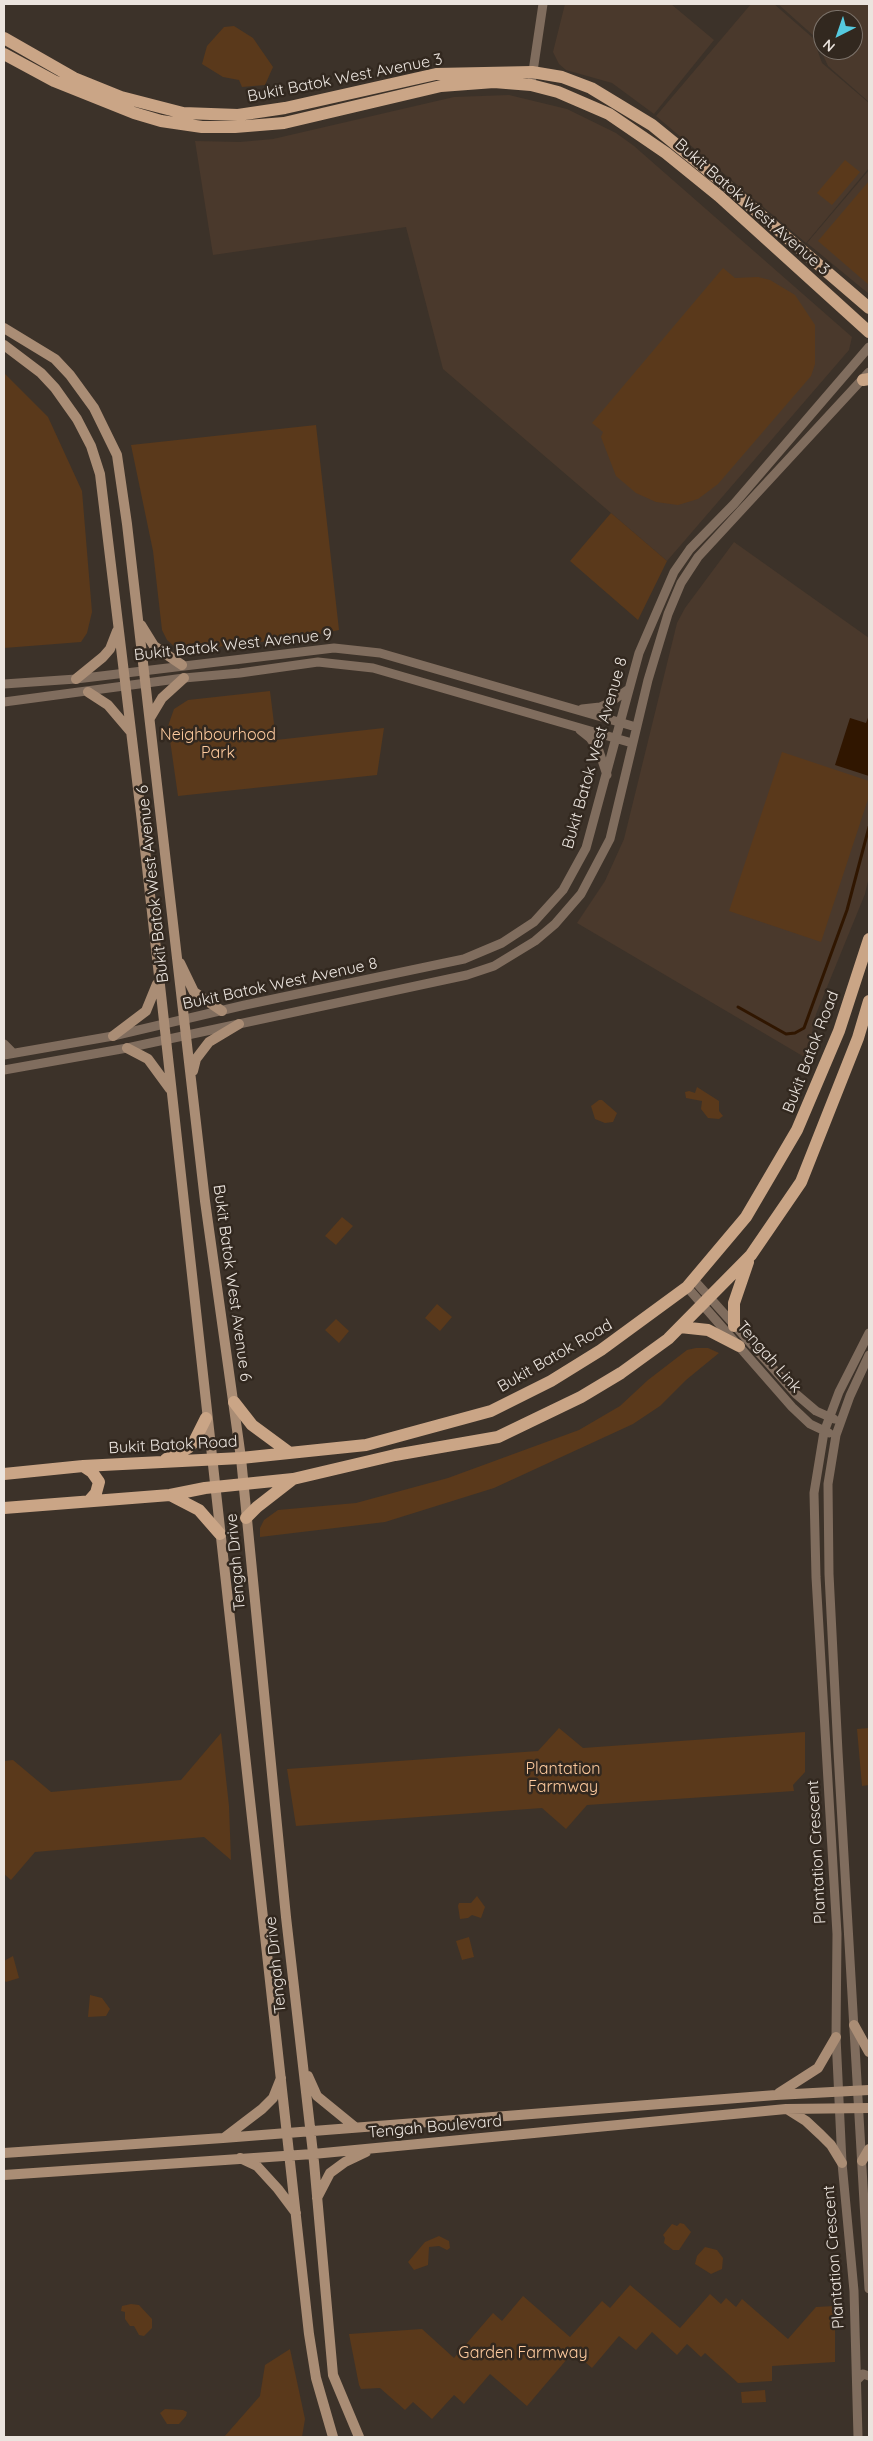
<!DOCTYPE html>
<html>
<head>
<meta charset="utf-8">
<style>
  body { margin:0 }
  #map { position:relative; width:873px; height:2441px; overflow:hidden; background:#3c3229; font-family:Quicksand,sans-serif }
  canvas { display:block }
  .frame { position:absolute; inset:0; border:5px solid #ebe4de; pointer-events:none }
  .north { position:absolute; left:813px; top:10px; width:50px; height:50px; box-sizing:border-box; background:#32281f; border:1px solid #7c736b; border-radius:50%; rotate:221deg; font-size:14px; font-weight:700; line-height:20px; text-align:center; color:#ebe4de }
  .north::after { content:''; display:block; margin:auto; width:18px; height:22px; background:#55cadf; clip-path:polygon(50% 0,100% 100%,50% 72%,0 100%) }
</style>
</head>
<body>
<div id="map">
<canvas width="873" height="2441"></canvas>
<div class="frame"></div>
<div class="north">N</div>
</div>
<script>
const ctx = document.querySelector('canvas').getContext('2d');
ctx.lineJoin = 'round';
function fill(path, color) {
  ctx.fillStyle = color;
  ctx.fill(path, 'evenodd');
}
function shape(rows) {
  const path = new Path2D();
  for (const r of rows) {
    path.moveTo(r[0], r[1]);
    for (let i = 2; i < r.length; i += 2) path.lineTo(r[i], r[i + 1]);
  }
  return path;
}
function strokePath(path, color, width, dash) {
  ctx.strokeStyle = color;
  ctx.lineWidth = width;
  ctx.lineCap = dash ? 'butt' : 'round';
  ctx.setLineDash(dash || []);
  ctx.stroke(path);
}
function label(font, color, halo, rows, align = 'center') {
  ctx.font = font + ' Quicksand,sans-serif';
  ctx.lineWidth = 5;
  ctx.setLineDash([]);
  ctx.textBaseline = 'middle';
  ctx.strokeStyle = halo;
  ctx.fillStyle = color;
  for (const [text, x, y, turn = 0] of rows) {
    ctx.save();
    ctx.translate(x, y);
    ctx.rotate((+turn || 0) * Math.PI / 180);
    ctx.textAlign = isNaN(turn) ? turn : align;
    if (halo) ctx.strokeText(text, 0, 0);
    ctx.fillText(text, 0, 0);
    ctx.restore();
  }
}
const built = shape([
  [565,4,671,4,714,40,654,114,612,83,566,70,559,64,553,52],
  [751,4,774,4,813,38,822,63,869,103,869,168,806,243,656,116],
  [778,4,869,4,869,102,828,66,815,37],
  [823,20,853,20,853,50,823,50],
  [509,95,567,109,616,133,634,146,852,337,849,350,667,561,443,369,406,227,213,255,195,141,240,142,273,139,454,97],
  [869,170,869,294,807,243],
  [734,542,869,638,869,877,865,894,816,1014,806,1058,577,923,605,881,624,839,677,623,685,608]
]);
const green = shape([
  [234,26,253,38,273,67,265,85,242,87,239,80,223,77,202,64,207,46,224,27],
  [845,160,860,172,832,205,817,193],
  [869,181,869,285,818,241],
  [723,268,735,278,758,277,770,280,795,295,815,325,815,364,811,376,718,484,698,499,678,505,656,502,636,493,616,476,601,437,603,432,592,423],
  [4,373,48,417,82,491,92,612,87,633,81,642,4,648],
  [316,425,339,630,304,637,190,650,175,647,167,640,162,630,153,551,131,445],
  [611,513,667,561,638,620,570,561],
  [270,691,276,740,384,728,377,775,178,796,168,726,174,709,188,700],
  [782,752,869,781,869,796,821,942,729,911],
  [697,1087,719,1101,719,1111,723,1116,719,1119,708,1118,701,1109,702,1101,686,1098,685,1092,689,1091,695,1093],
  [599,1100,602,1100,617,1113,613,1122,605,1123,595,1119,591,1106],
  [342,1217,353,1226,336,1245,325,1236],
  [437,1304,452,1317,440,1331,425,1318],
  [336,1319,349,1331,339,1343,325,1330],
  [696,1348,708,1348,719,1353,686,1380,660,1406,633,1424,494,1488,385,1522,260,1537,260,1528,264,1520,278,1510,356,1503,448,1478,579,1430,620,1406,648,1380,687,1350],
  [559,1728,583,1748,805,1732,805,1772,793,1785,794,1791,587,1805,566,1829,542,1808,296,1826,287,1769,538,1751],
  [869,1728,869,1785,862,1786,857,1729],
  [221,1733,229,1806,231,1860,204,1837,35,1852,11,1880,4,1874,4,1761,13,1760,51,1792,181,1780],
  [477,1896,485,1907,481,1918,472,1915,468,1918,460,1919,458,1906,459,1903,471,1903],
  [469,1937,474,1957,462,1960,456,1941],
  [13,1956,19,1978,6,1982,4,1980,4,1961],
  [90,1995,102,1998,110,2009,106,2016,88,2017],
  [680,2223,684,2224,691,2232,679,2250,673,2250,664,2243,665,2238,663,2235,672,2224,677,2226],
  [439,2236,449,2241,450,2248,447,2250,439,2246,429,2247,428,2265,414,2270,408,2262,425,2242],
  [705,2247,717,2250,723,2258,722,2269,711,2274,695,2264,697,2256],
  [630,2285,680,2328,710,2294,721,2304,726,2298,736,2307,742,2299,788,2339,816,2307,835,2306,835,2362,772,2366,772,2381,738,2383,705,2353,701,2357,687,2344,677,2355,652,2332,636,2350,619,2336,592,2368,573,2352,527,2406,490,2374,464,2404,454,2395,432,2419,413,2402,405,2410,380,2388,361,2389,359,2385,349,2334,422,2329,454,2358,493,2313,502,2321,523,2296,570,2337,602,2301,610,2308],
  [131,2304,139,2305,152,2319,152,2328,144,2336,139,2335,134,2326,130,2326,125,2319,125,2312,121,2311,122,2306],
  [290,2349,305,2419,302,2437,224,2437,260,2396,265,2365],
  [765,2390,766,2402,742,2403,741,2392],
  [165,2409,183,2410,187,2412,186,2416,179,2424,167,2424,160,2413]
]);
const water = shape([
  [869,715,869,776,835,765,850,718,866,723]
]);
const stream = shape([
  [738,1007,786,1034,795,1033,804,1028,847,910,869,827]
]);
const street = shape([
  [532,78,543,4],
  [4,684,76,679,334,648,380,653,636,727],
  [4,702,184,678,240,673,318,662,373,668,632,743],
  [582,709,600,707,609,703,629,689],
  [580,730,590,738,599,751,607,775],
  [4,1044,13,1053],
  [4,1055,113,1036,245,1005,464,959,502,943,534,922,563,890,586,848,639,653,674,572,690,549,734,504,869,347],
  [4,1070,127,1048,467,975,494,966,535,941,555,924,581,894,610,839,648,680,668,614,681,583,698,557,869,372],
  [694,1280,796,1394,816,1411,834,1419],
  [687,1287,792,1407,810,1424,829,1433],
  [869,1355,850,1396,836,1435,828,1484,829,1574,838,1752,869,2289],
  [857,2380,863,2374,869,2376],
  [858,2437,854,2291,842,2163,836,2037,837,1934,816,1577,814,1493,824,1432,839,1392,869,1333]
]);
const secondary = shape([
  [4,328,55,359,70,375,94,408,117,455,127,524,205,1201,241,1458,286,1917,314,2162,333,2375,359,2437],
  [4,345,41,373,55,388,77,419,91,446,100,474,142,822,309,2334,316,2378,333,2437],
  [141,625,154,646,182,665],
  [76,679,103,657,110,649,117,631],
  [88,692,108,705,131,732],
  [150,718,162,698,184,678],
  [180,963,194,992,222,1011],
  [113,1036,146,1011,157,984],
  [127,1048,148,1059,170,1089],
  [193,1071,196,1059,209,1042,239,1024],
  [854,2025,869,2052],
  [308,2076,317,2096,355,2127],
  [779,2093,818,2068,836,2037],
  [787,2109,806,2121,821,2135,831,2145,842,2163],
  [224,2138,262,2109,273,2098,281,2078],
  [4,2153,223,2138,776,2095,869,2090],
  [240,2158,257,2166,278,2189,296,2213],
  [862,2161,869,2149],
  [4,2175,313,2154,786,2109,869,2108],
  [317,2198,330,2173,345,2162,366,2152]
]);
const primary = shape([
  [4,38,74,78,121,97,183,113,238,115,285,108,436,74,532,72,562,77,591,88,652,125,727,186,869,308],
  [4,54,54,81,134,113,161,121,202,127,235,127,284,123,441,86,494,82,531,85,558,92,609,114,666,153,719,196,869,332],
  [863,380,869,379],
  [734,1326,734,1303,748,1262],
  [680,1327,708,1330,739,1346],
  [234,1402,252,1425,290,1453],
  [166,1459,188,1448,194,1442,206,1418],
  [83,1466,92,1472,99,1482,96,1493,89,1501],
  [4,1474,83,1466,241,1458,366,1445,491,1411,551,1381,601,1350,687,1287,746,1217,797,1130,839,1031,869,939],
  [170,1495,199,1510,220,1534],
  [4,1508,170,1495,205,1488,293,1479,395,1455,498,1437,581,1397,621,1373,668,1339,751,1255,801,1182,858,1038,869,1001],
  [246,1518,257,1507,293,1479]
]);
const streetNames = [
  ["Bukit Batok West Avenue 3",345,78,-11],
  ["Bukit Batok West Avenue 3",752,207,41],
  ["Bukit Batok West Avenue 9",233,645,-6],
  ["Bukit Batok West Avenue 8",595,753,-74],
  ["Bukit Batok West Avenue 6",153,884,-96],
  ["Bukit Batok West Avenue 8",280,984,-12],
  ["Bukit Batok Road",811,1052,-69],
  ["Bukit Batok West Avenue 6",232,1283,82],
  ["Bukit Batok Road",555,1356,-30],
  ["Tengah Link",769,1357,49],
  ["Bukit Batok Road",173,1445,-3],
  ["Tengah Drive",236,1562,-95],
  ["Plantation Crescent",817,1852,-93],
  ["Tengah Drive",276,1965,-96],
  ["Tengah Boulevard",435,2127,-5],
  ["Plantation Crescent",834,2257,-94]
];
const parkNames = [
  ["Neighbourhood",218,735],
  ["Park",218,753],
  ["Plantation",563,1769],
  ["Farmway",563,1787],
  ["Garden Farmway",523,2353]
];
fill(built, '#4a392c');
fill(green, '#5a391b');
fill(water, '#301600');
strokePath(stream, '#301600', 3);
strokePath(street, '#806d5e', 9);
strokePath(secondary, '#aa8d75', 10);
strokePath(primary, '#caa586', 12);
label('16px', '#ebe4de', '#32281f', streetNames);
label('16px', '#fecb9f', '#32281f', parkNames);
</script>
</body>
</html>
